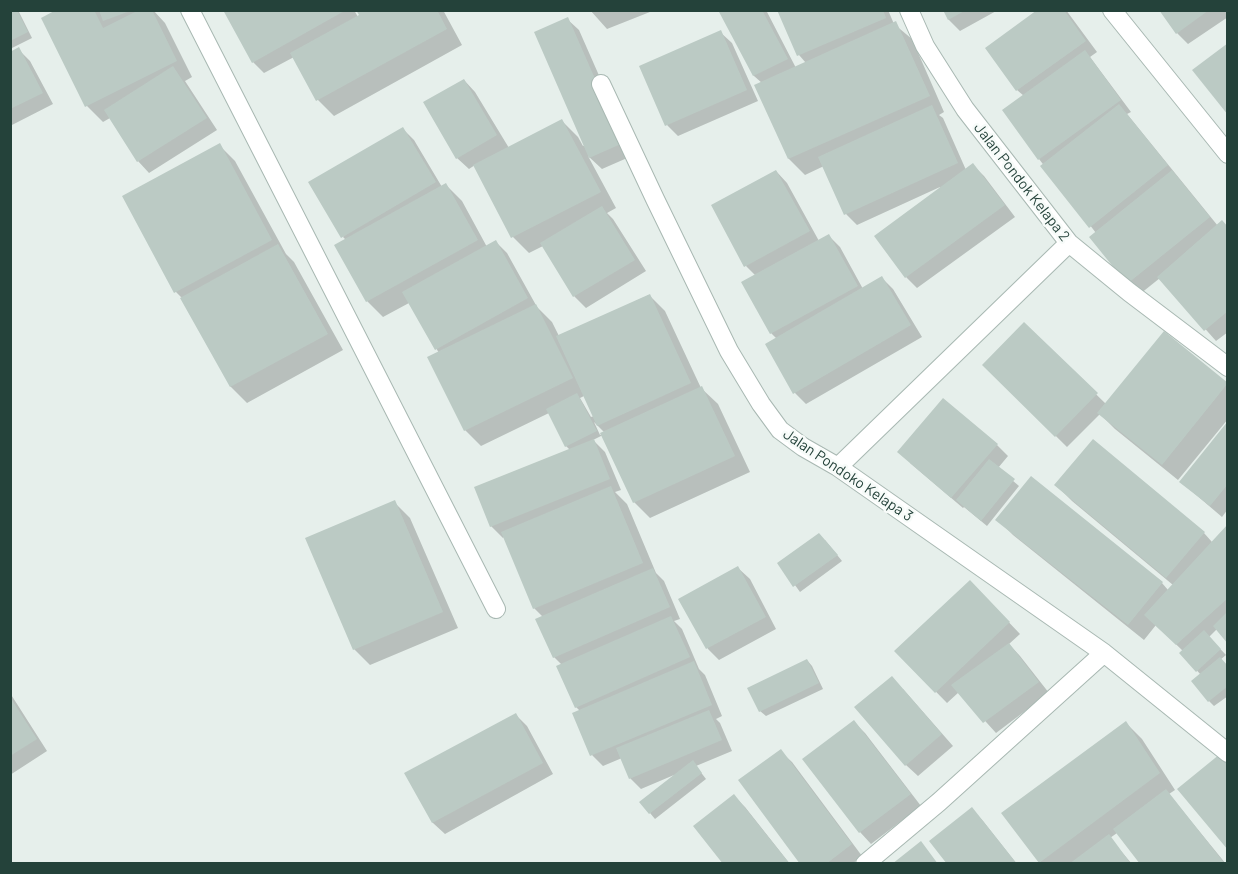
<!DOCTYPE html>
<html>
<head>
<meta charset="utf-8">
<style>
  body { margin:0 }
  #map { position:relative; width:1238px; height:874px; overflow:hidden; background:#e6efeb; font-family:Barlow,sans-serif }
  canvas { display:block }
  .frame { position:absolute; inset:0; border:12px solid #24423a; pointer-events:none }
</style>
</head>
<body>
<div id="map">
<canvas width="1238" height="874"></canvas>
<div class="frame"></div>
</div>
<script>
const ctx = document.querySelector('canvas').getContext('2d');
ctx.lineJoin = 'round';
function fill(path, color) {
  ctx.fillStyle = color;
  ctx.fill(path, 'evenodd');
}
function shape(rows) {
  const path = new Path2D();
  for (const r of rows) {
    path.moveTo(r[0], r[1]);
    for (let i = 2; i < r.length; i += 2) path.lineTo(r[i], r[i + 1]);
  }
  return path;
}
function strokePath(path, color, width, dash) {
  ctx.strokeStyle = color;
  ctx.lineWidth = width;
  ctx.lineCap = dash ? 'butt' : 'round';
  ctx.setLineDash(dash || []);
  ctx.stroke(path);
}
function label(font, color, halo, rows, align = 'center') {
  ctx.font = font + ' Barlow,sans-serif';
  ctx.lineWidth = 5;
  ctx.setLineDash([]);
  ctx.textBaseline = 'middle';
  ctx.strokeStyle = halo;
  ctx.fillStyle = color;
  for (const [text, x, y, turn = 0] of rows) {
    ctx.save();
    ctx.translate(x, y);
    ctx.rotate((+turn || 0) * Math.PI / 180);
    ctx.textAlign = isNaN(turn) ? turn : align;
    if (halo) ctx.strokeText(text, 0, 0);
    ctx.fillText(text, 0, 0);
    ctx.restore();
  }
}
const shadow = shape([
  [10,10,18,10,32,38,10,49],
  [153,10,165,23,192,77,185,81,217,130,149,173,138,161,110,118,103,122,87,106,59,11],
  [224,10,354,10,358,17,361,15,358,10,443,10,462,45,334,116,318,100,294,57,264,73,253,62],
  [590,10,655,10,607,29],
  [720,10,766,10,796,68,806,63,799,55,778,10,888,10,894,24,912,39,944,112,939,115,943,118,966,170,973,165,984,176,1015,217,917,288,906,277,940,187,857,225,846,214,824,166,805,175,789,159,756,86,762,83,754,76],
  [944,10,998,10,960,31,949,20],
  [1040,10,1066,10,1097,52,1090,57,1131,112,1127,114,1218,226,1228,228,1228,332,1216,341,1160,278,1140,294,1128,283,1096,233,1039,159,1024,96,1017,90],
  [1161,10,1228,10,1228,17,1188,44,1177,33],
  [567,19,579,30,634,155,602,169,588,156,616,208,607,213,613,219,646,271,586,308,574,296,543,246,529,253,513,237,475,165,469,169,457,158,464,80,475,92,509,148,562,121,578,137,583,146,585,145],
  [720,32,732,43,758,101,678,136,667,125],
  [18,49,30,61,53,104,10,126,10,53],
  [403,129,414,140,442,187,446,185,462,201,487,247,496,242,507,253,537,307,552,322,559,336,649,295,665,311,701,388,718,404,750,472,650,518,634,502,603,435,593,440,605,452,621,490,615,492,627,504,656,573,664,581,680,619,674,621,682,629,699,669,705,675,722,716,716,719,720,723,732,751,696,766,706,779,655,819,650,813,674,775,641,789,630,778,622,758,603,766,592,755,580,711,576,707,562,665,554,657,543,617,534,608,504,537,503,538,491,526,476,488,570,450,566,446,549,413,481,446,465,430,439,353,409,303,383,317,367,301,346,240,343,237],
  [584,396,594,416,591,417,580,398],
  [594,422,605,433,600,435],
  [219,145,235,161,286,254,294,262,343,350,247,403,231,387,183,299,176,292,124,197],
  [776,171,787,183,819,241,829,236,840,247,863,289,882,278,893,289,922,337,806,404,795,393,777,339,771,333,756,276,746,266],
  [1024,324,1106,404,1164,333,1228,384,1228,419,1178,480,1115,429,1100,414,1067,447,984,365],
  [1228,424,1228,509,1222,517,1181,482],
  [997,445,1008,456,998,468,1019,486,987,526,964,507,963,508,910,463],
  [1056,485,1204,533,1212,542,1228,526,1228,642,1217,629,1209,637,1226,655,1220,660,1228,667,1228,696,1214,706,1209,701,1201,675,1181,653,1183,651,1156,625,1144,640,1013,535,997,519,1162,583,1168,590,1173,585,1072,501],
  [394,502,410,518,458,628,370,665,354,649],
  [825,540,842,561,800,592,779,563],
  [738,568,750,579,776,629,719,660,708,649,680,600],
  [981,593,1020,634,1009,644,1020,656,1049,693,996,733,959,692,947,703,896,651],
  [807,660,812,666,823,689,766,716,760,711],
  [903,689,953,746,918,776,906,765],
  [10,693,47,751,10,775],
  [516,715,527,726,553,774,445,834,433,823,406,774],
  [854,722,865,733,921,806,871,844,860,832],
  [1126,723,1142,739,1175,790,1169,794,1226,864,1142,864,1117,833,1110,838,1132,864,1042,864,1004,813],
  [780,751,792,762,862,856,852,864,802,864],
  [734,796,745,807,790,864,725,864],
  [972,809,983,821,1017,864,949,864]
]);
const building = shape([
  [10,10,17,10,28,32,10,41],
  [56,10,94,10,103,28,139,10,152,10,177,61,85,107,41,18],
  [99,10,130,10,130,11,103,21],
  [223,10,346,10,252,63],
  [356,10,437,10,447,29,316,101,290,53,359,15],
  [718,10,762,10,788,59,753,76],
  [777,10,883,10,886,18,797,56],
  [943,10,966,10,948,20],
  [1037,10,1064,10,1086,41,1016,91,985,48],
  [1159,10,1209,10,1176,34],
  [568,17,623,143,589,158,534,32],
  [896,21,930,96,788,159,754,85],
  [721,30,747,90,665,126,639,66],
  [1228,43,1228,115,1192,70],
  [19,47,43,93,10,109,10,52],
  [1085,50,1121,100,1038,160,1002,110],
  [173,66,207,118,137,162,104,110],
  [464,79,497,135,456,159,423,102],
  [1119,104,1168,165,1089,228,1040,166],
  [932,105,958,163,844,215,818,157],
  [562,119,601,192,511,238,473,165],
  [403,127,436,182,341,238,308,182],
  [220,143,272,240,174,293,122,196],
  [973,163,1005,205,905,278,874,236],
  [776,170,810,231,744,267,711,205],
  [1172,170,1210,217,1127,284,1089,237],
  [446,183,478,240,366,302,334,245],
  [602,206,635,260,573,297,540,243],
  [1222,220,1228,227,1228,311,1204,331,1157,277],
  [829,234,858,286,770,334,741,282],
  [496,240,528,298,435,350,402,292],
  [278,244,328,334,230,387,180,298],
  [882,276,911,325,793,394,765,344],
  [650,294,691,383,597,426,556,336],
  [536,304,573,378,464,431,427,357],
  [1024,322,1098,393,1055,437,982,365],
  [1164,331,1228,383,1162,465,1097,413],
  [702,386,735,456,633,503,600,433],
  [577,393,597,431,565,447,546,409],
  [943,398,998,444,951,498,897,452],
  [1228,421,1228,484,1210,506,1179,482],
  [594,439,610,479,490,527,474,487],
  [1093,439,1205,532,1166,578,1054,485],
  [989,459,1015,479,981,521,956,500],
  [1031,476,1163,582,1128,625,995,520],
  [611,486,643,563,533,609,501,532],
  [395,500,443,612,353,650,305,538],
  [1228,524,1228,598,1176,645,1144,615],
  [819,533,838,555,793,587,777,563],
  [738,566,766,617,706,649,678,599],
  [653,568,670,607,553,658,535,619],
  [970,580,1010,622,935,693,894,651],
  [1228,611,1228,644,1213,626],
  [671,616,690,657,575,708,556,666],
  [1204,630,1221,649,1196,672,1179,653],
  [1009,643,1039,682,983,723,951,685],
  [1220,657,1228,666,1228,686,1208,702,1191,681],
  [807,659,819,683,759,712,747,688],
  [694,661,712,705,590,756,572,713],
  [892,676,942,734,905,766,854,707],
  [10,697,37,739,10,756],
  [709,710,722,740,629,779,616,748],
  [516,713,543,763,432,823,404,773],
  [854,720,911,794,859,833,802,759],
  [1126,721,1160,773,1039,863,1001,813],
  [781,749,852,844,826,864,800,864,738,780],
  [1220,754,1228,763,1228,850,1177,789],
  [693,760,702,773,649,814,639,802],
  [1166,789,1225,864,1140,864,1113,829],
  [734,794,790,864,723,864,693,826],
  [972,807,1017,864,947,864,929,841],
  [1109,834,1131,864,1069,864],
  [921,841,938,864,892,864]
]);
const minor = shape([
  [190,10,496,609],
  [909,10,925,46,965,109,1069,243,1129,292,1228,367],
  [1112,10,1228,154],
  [601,84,655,199,729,351,761,404,780,430,803,447,838,467,1104,653,1228,753],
  [838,467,1069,243],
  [865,864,939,802,1104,653]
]);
const streetNames = [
  ["Jalan Pondok Kelapa 2",1022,182,52],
  ["Jalan Pondoko Kelapa 3",848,475,34]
];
fill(shadow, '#0003');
fill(building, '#bbcac4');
strokePath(minor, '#a8b8b2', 20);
strokePath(minor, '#fff', 18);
label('15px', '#24423a', '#f7fbf9', streetNames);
</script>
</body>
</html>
